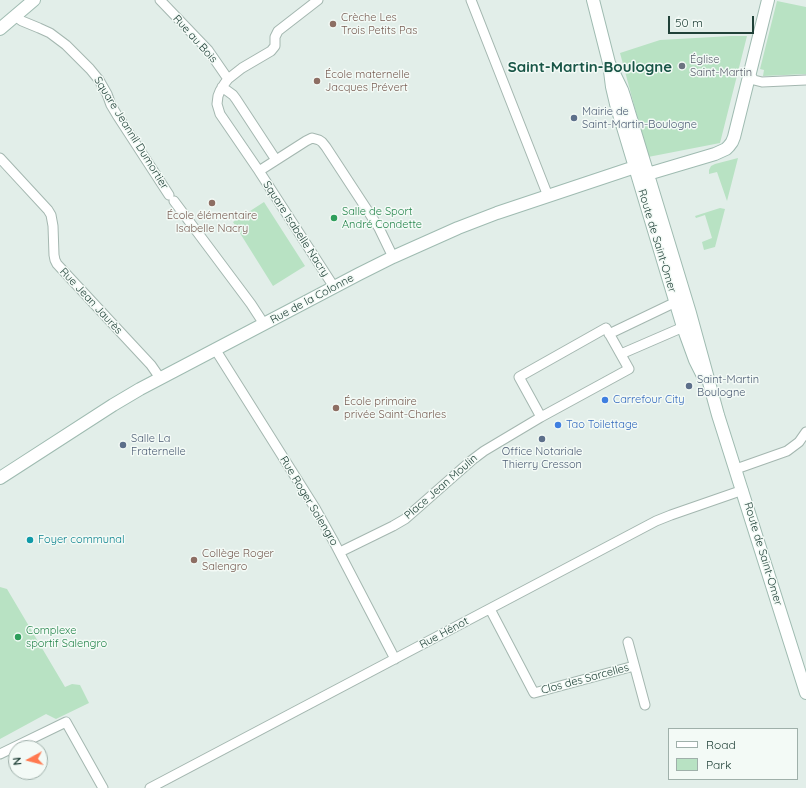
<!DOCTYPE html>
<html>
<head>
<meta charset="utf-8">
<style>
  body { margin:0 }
  #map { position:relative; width:806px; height:788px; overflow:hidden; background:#e2eee9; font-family:Quicksand,sans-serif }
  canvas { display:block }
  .legend { position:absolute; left:668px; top:728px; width:130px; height:52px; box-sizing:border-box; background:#f3faf6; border:1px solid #9fb0aa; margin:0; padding:5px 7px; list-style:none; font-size:12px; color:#204138 }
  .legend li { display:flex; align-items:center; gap:8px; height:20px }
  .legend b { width:20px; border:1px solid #9fb0aa }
  .north { position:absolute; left:8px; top:740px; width:40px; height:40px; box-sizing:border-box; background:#f3faf6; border:1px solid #9fb0aa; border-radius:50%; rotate:263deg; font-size:11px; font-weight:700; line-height:16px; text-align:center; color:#204138 }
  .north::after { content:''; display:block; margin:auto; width:14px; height:18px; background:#ff794f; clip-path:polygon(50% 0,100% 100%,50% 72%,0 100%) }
  .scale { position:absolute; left:668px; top:16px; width:86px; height:18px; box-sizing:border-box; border:2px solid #204138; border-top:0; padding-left:5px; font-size:12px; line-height:14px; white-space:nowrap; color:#204138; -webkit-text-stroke:3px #f3faf6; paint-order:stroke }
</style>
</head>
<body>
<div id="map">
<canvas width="806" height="788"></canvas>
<ul class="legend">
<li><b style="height:5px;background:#fff"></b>Road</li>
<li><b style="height:11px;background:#b8e2c3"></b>Park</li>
</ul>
<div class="north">N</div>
<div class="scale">50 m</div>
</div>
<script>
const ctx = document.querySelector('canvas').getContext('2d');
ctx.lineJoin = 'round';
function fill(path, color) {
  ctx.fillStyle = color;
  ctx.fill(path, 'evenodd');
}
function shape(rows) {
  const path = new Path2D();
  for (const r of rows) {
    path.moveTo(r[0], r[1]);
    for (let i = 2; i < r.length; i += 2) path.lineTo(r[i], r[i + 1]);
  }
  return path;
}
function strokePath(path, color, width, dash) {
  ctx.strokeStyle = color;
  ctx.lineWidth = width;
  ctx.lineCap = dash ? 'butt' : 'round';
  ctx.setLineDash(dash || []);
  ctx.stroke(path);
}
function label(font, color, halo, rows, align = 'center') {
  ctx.font = font + ' Quicksand,sans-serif';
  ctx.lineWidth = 3;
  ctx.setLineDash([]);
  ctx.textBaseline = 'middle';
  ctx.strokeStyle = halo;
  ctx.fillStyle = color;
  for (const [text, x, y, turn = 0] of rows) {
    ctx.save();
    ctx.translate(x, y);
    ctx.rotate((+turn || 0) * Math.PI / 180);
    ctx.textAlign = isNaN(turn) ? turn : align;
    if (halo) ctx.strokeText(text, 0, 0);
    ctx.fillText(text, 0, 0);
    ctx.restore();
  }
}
const green = shape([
  [777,1,806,7,806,74,763,76,764,70,760,69],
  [731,36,747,36,720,143,648,157,620,53,660,40],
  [738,158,727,201,717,172,709,174,709,170,711,166,715,164],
  [264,202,305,266,273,286,233,222],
  [720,208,725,209,715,247,704,250,702,242,712,238,705,215,696,218,695,216],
  [0,587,7,589,65,687,72,684,80,685,89,703,56,719,46,714,0,739]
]);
const street = shape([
  [160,0,208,50,228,79],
  [318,0,278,31,275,37,275,46,271,51,242,68,228,79,225,83,220,91,218,96,217,104,220,114,259,171,334,287],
  [471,0,548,196],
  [15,16,22,21,39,28,50,33,66,45,90,69,99,80,107,94,111,105,117,115,169,195],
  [749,74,754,80,762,82,806,80],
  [222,87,233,95,236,99,276,160],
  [0,158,48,210,51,215,53,226,54,255,55,260,57,264,151,365,160,378],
  [259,171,306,141,312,138,319,140,322,142,326,147,379,228,393,257],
  [174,201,251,304,264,324],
  [606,328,629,369,541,417,519,377,606,328],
  [609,334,680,300],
  [215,349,315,508,334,542,395,659],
  [621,354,688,325],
  [736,469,787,451,799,442,806,432],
  [340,552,393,526,405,519,472,460,484,451,541,417],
  [490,609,534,693,634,666],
  [628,642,645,705],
  [0,754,66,722,103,788],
  [150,788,656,521,671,515,743,490]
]);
const secondary = shape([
  [593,0,609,63,612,87,616,104,683,327,695,360,702,374],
  [0,29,34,0],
  [609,63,622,90,625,99,690,313,718,415,806,693],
  [641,176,715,154,726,149,729,146,732,142,734,137,768,0],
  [0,478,113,405,140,389,359,274,393,257,458,228,497,213,644,164]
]);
const markers = [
  [333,24,4,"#8d6e63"],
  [682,66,4,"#6b7280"],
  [317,81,4,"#8d6e63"],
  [574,118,4,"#5c6f8a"],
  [212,203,4,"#8d6e63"],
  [334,218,4,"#2e9e5b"],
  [689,386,4,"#5c6f8a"],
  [605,400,4,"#3f7fe0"],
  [336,408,4,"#8d6e63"],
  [558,425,4,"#3f7fe0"],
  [542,439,4,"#5c6f8a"],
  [123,445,4,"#5c6f8a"],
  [30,540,4,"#0f9aa8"],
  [194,560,4,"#8d6e63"],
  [18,637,4,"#2e9e5b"]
];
const educationNames = [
  ["Crèche Les",341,18],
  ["Trois Petits Pas",341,31],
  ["École maternelle",325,75],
  ["Jacques Prévert",325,88],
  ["École élémentaire",212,216,"center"],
  ["Isabelle Nacry",212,229,"center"],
  ["École primaire",344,402],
  ["privée Saint-Charles",344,415],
  ["Collège Roger",202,554],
  ["Salengro",202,567]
];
const streetNames = [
  ["Rue au Bois",195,39,48],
  ["Square Jeannil Dumortier",131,133,58],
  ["Square Isabelle Nacry",296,229,57],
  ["Route de Saint-Omer",657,241,73],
  ["Rue de la Colonne",312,299,-28],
  ["Rue Jean Jaurès",91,301,47],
  ["Place Jean Moulin",441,487,-41],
  ["Rue Roger Salengro",309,501,59],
  ["Route de Saint-Omer",763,554,73],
  ["Rue Hénot",444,633,-28],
  ["Clos des Sarcelles",585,679,-15]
];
const worshipNames = [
  ["Église",690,60],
  ["Saint-Martin",690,73]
];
const serviceNames = [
  ["Mairie de",582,112],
  ["Saint-Martin-Boulogne",582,125],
  ["Saint-Martin",697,380],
  ["Boulogne",697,393],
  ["Salle La",131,439],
  ["Fraternelle",131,452],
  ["Office Notariale",542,452,"center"],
  ["Thierry Cresson",542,465,"center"]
];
const leisureNames = [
  ["Salle de Sport",342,212],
  ["André Condette",342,225],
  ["Complexe",26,631],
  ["sportif Salengro",26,644]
];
const shopNames = [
  ["Carrefour City",613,400],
  ["Tao Toilettage",566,425]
];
const cultureNames = [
  ["Foyer communal",38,540]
];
const districtNames = [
  ["Saint-Martin-Boulogne",590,67]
];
fill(green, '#b8e2c3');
strokePath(street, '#a4b7b0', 11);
strokePath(secondary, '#9fbbb1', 14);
strokePath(street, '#fff', 9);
strokePath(secondary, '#fff', 12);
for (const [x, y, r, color] of markers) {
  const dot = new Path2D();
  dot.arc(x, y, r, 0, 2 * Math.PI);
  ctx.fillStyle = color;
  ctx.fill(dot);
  strokePath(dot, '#f3faf6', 1.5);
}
label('11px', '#785e54', '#f3faf6', educationNames, 'left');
label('11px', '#204138', '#f3faf6', streetNames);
label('11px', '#5b616d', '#f3faf6', worshipNames, 'left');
label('11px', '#4e5e75', '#f3faf6', serviceNames, 'left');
label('11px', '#27864d', '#f3faf6', leisureNames, 'left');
label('11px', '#366cbe', '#f3faf6', shopNames, 'left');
label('11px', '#0d838f', '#f3faf6', cultureNames, 'left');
label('bold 15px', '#195647', '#f3faf6', districtNames);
</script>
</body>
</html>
